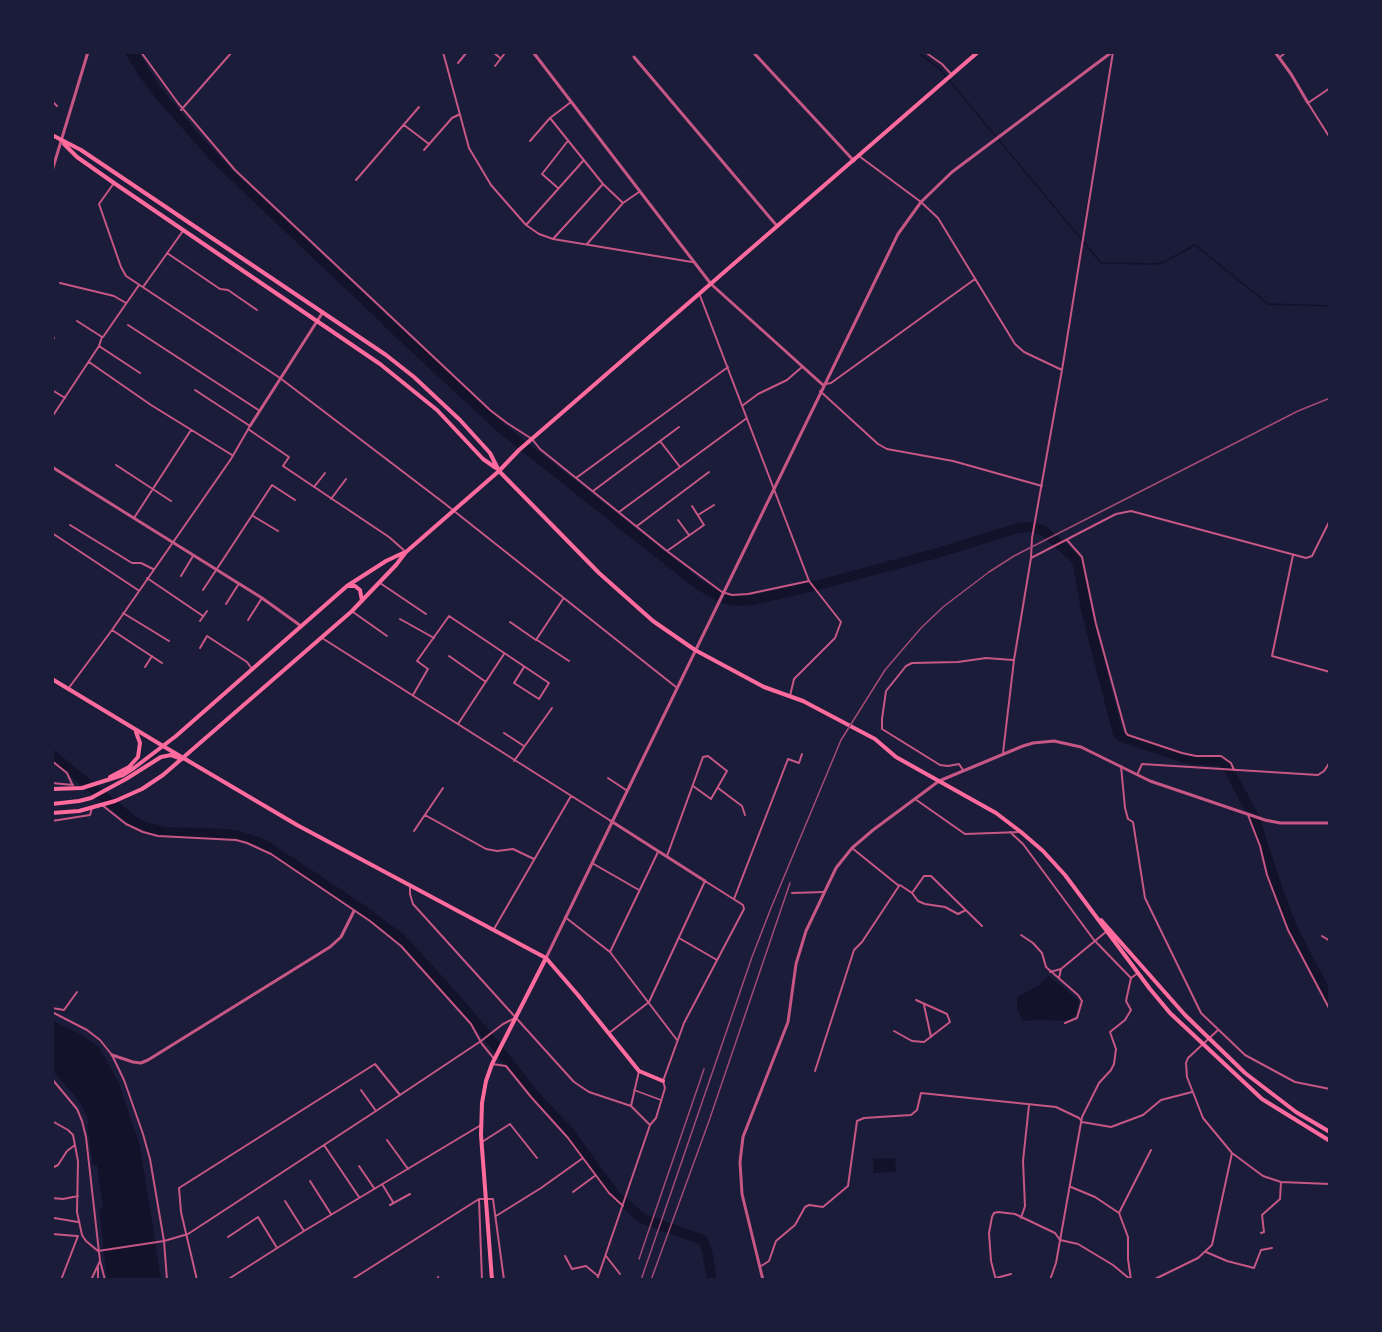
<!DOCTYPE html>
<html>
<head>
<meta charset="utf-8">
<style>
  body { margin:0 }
  #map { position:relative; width:1382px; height:1332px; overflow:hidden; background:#1b1b3a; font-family:"Libre Baskerville",serif }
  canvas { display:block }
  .frame { position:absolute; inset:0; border:54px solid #1b1b3a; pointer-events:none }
</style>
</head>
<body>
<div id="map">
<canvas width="1382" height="1332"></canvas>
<div class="frame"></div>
</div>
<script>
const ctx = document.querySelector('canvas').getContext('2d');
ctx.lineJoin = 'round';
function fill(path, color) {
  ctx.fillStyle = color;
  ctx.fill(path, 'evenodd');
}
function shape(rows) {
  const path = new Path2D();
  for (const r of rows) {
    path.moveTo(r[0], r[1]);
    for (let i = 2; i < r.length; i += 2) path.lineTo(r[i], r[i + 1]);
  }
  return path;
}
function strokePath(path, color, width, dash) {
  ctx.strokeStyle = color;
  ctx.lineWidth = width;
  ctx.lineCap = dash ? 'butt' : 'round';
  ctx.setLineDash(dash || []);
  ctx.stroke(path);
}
const water = shape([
  [125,53,139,53,158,84,196,131,232,170,398,326,392,333,214,164,159,102,139,76],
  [1049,976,1079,1000,1076,1015,1070,1020,1065,1021,1038,1020,1026,1021,1022,1019,1017,1009,1017,997,1038,986],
  [53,1021,80,1034,99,1047,118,1081,140,1146,161,1279,107,1279,99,1209,103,1208,97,1165,93,1165,87,1126,89,1123,84,1109,74,1095,53,1071],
  [895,1158,896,1172,874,1173,873,1159]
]);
const stream = shape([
  [917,52,939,68,1101,263,1156,264,1164,262,1195,245,1268,304,1330,306]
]);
const river = shape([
  [386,321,502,429,699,585,725,599,736,601,754,600,826,583,934,554,1018,528,1030,527,1043,530,1077,560,1086,610,1118,734,1124,738,1188,759,1221,761,1227,766,1255,819,1274,879,1293,930,1330,1000],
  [52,755,132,820,142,826,166,832,226,834,239,836,263,844,361,909,401,939,446,988,491,1040,535,1096,569,1132,615,1195,643,1219,703,1240,707,1251,712,1280]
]);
const service = shape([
  [634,1090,661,1100]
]);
const minor = shape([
  [141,52,178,103,235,170,490,410,507,423,532,439,540,449,667,551,722,592,732,595,748,594,809,581],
  [443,52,469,148,491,185,526,225,539,234,553,239,692,262],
  [493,52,500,58],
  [925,52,942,64,952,75],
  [1279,58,1286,52],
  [458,63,467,52],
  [495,66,505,53],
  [1330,88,1308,103,1330,138],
  [52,101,57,106],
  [181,110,232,52],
  [550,118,603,184,623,203],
  [404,125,429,144],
  [530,141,550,118,571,102],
  [424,150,452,118,460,114],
  [859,156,921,202,938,218,1015,344,1024,352,1062,370],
  [356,180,419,107],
  [114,183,99,204,121,267,126,276,280,378,444,503,676,687],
  [558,188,542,174,567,142],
  [526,225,583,161],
  [553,239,603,184],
  [587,244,623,203,639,192],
  [167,253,220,289,228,290,257,310],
  [60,283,114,296,126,303],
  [143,287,183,231],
  [699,293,809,581,841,622,835,638,794,679,790,696],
  [128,325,260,411],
  [103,337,139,285],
  [52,340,54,338],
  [99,346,140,373],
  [89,362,151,405,232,455],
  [826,384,831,383,975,279],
  [52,390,65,398],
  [820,391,878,444,887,449,953,461,1042,486],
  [742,406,758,394,787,380,802,367],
  [52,417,99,346,102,337,77,321],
  [248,429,289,457,283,466,389,537,406,552],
  [660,441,680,467],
  [116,465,171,501],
  [576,478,728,367],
  [314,487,325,473],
  [593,491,679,427],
  [331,499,346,479],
  [619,512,747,418],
  [698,515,714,505],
  [253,516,278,531],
  [134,518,191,430],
  [678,520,689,535],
  [70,525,132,563,141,563,153,569],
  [637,526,709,472],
  [52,533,138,590],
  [1067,540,1082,557,1096,624,1126,733,1128,735,1182,753,1196,756,1221,756,1231,763,1234,770],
  [667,551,704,525,692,506],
  [1293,555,1272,656,1330,672],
  [1031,558,1116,514,1131,511,1306,558,1312,556,1330,520],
  [181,576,193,556],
  [147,578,203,616],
  [380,583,426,614],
  [203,590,272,485,295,500],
  [226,604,238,585],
  [353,612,387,636],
  [123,613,169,641],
  [400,619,434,638],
  [248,620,262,598],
  [200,621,207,611],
  [510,622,536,640,563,599],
  [112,630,162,663],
  [322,638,611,821],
  [537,640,569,661],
  [200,648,207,636,247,662,252,669],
  [449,656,486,682],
  [145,667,152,656],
  [68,689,112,630,231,459,250,426,195,390],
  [413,695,428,669,417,661,449,616,549,683,539,699,514,683,524,667],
  [458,724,504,654],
  [504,733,524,746],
  [1003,753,1014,660,1031,558,1032,538,1062,370,1113,52],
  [52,761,67,773,72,784],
  [514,761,552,708],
  [1121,766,1125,808,1128,819,1133,822,1145,898,1201,1013,1245,1055,1295,1082,1330,1089],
  [963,770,959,764,948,766,940,765,882,729,882,719,886,691,906,666,912,663,958,662,986,658,1013,660],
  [1137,775,1142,764,1318,775,1324,771,1330,762],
  [608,778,626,790],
  [52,783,73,785],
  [718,788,742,806,745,815],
  [915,799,965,834,1021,832],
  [102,805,126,824,143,832,158,836,236,840,247,843,271,854,370,921,401,946,471,1024,482,1044,495,1060],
  [425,815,486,849,497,851,513,849,534,859],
  [1248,815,1260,846,1267,875,1288,930,1330,1010],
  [52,821,90,815,92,808],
  [414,831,443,788],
  [1010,832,1023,844,1094,940,1131,978],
  [667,856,703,757,708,756,727,771,711,799,693,786],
  [592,863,639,890],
  [900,885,912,893,918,901,925,904,945,907,958,914,966,910],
  [410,887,410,894,413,904,574,1082,589,1092,631,1106,650,1125],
  [792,893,824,892],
  [912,893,924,876,931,876,982,926],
  [734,899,788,759,799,763,802,754],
  [565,917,610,952,677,1040],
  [494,929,571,796],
  [1021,935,1033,943,1042,953,1046,967,1078,995,1082,1001,1077,1018,1065,1023],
  [1322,936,1330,941],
  [679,938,717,960],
  [610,952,658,852],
  [1050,972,1061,969],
  [1059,978,1061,969,1107,931],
  [924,1005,931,1037],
  [52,1008,64,1010,77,992],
  [52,1012,87,1030,100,1040,112,1055,124,1080,143,1134,150,1159,164,1241,167,1280],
  [1218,1030,1188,1058,1186,1063,1187,1077,1203,1118,1232,1153,1263,1176,1281,1182,1330,1184],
  [894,1031,912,1041,924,1042,950,1022,947,1014,916,1000],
  [492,1064,506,1066,531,1097,568,1138,609,1193,623,1206],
  [815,1071,854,950,862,942,899,886,852,848],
  [52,1079,77,1109,82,1121,86,1137,100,1261,105,1280],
  [361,1090,376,1111],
  [631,1106,639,1071],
  [52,1121,68,1130,73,1135,78,1161,77,1212,82,1235,86,1241,98,1251,164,1241,188,1234,376,1111,481,1041,503,1024,515,1018],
  [387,1140,408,1169],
  [482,1142,510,1124,537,1158],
  [324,1145,359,1197],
  [359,1166,374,1188],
  [52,1168,58,1165,67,1151,75,1145],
  [310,1181,331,1214],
  [382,1184,393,1202],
  [1071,1187,1095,1197,1119,1213,1128,1237,1128,1259,1131,1280],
  [573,1192,596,1175],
  [52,1198,63,1199,78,1196],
  [479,1199,482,1280],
  [285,1201,304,1231],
  [390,1205,410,1194],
  [1119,1213,1151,1150],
  [496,1216,541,1188,583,1158],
  [54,1218,78,1222],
  [1021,1218,1025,1206,1023,1161,1029,1105],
  [1261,1233,1264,1232,1262,1215,1280,1199,1281,1182],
  [52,1234,77,1236],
  [228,1237,258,1217,277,1248],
  [1206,1252,1227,1261,1254,1268,1261,1250,1272,1248],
  [565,1256,572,1269,586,1266,598,1276],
  [606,1256,620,1274],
  [761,1266,769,1261,776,1241,795,1225,805,1207,809,1205,823,1207,848,1186,857,1121,864,1118,911,1115,917,1110,921,1093,1056,1107,1079,1118,1082,1122,1111,1127,1143,1115,1161,1100,1192,1092],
  [438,1277,439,1280],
  [996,1278,1011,1274],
  [61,1280,78,1236],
  [91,1280,100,1261],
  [98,1280,98,1267],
  [197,1280,181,1212,179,1188,375,1064,400,1095],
  [227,1280,304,1231,481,1125],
  [351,1280,479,1199,493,1199,504,1280],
  [597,1280,650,1125,656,1118,665,1088,663,1081,684,1023,744,909,743,905,705,881,649,1002,609,1033],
  [996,1280,991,1261,989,1233,992,1217,994,1213,998,1212,1015,1214,1055,1233,1060,1240,1078,1244,1113,1265,1131,1280],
  [1050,1280,1056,1263,1082,1117,1099,1083,1111,1070,1114,1064,1116,1049,1110,1032,1125,1020,1131,1010,1126,1001,1131,978,1138,973],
  [1153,1280,1198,1258,1212,1245,1232,1153]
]);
const tertiary = shape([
  [533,52,711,284,823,385],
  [753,52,854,161],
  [1275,52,1291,74,1308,103],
  [634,57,777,226],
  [52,171,88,52],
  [250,426,323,312],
  [52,467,262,598,301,626],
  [611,821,705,881],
  [546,958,898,234,921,202,952,172,1112,52],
  [112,1055,133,1062,141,1063,148,1060,330,947,341,937,354,911],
  [763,1280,742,1194,740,1162,743,1137,788,1022,796,964,806,931,836,868,852,848,873,830,939,781,1023,746,1033,743,1054,741,1081,747,1150,781,1265,820,1280,823,1330,823]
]);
const secondary = shape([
  [52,135,81,150,386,355,414,377,460,420,490,453,499,471],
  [64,144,77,157,114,183,380,364,437,410,483,459,496,468],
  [52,679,163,746],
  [546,958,578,995,639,1071,663,1081]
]);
const primary = shape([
  [499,471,599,573,653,621,695,650,764,687,803,701,875,739,896,757,996,813,1021,832,1043,851,1065,875,1150,989,1170,1013,1262,1099,1330,1141],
  [163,746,297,825,546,958,492,1064,486,1081,482,1103,481,1135,492,1280],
  [1101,920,1185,1015,1245,1073,1296,1112,1330,1132]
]);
const trunk = shape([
  [348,586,355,586,360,590,362,601],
  [110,777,129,767,138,757,140,743,136,732],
  [52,789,82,788,123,775,134,768,176,736,347,586,386,561,403,553],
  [52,804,79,801,91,798,126,779,161,757,171,755,182,759],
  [52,813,79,811,115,801,142,789,163,775,352,611,396,565,406,552,499,471,519,450,978,52]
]);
const rail = shape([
  [639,1259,704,1069],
  [641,1280,752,957,771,908,841,740,885,670,921,628,943,607,989,572,1014,556,1298,411,1330,398],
  [651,1280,709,1121,790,883]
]);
fill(water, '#12122b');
strokePath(stream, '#12122b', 1.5);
strokePath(river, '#12122b', 10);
strokePath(service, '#c65784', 1.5);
strokePath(minor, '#c65784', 2);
strokePath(tertiary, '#c65784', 3);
strokePath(secondary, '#ff6b9d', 4);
strokePath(primary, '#ff6b9d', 4);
strokePath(trunk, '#ff6b9d', 4);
strokePath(rail, '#a44b75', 1.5);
</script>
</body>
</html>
